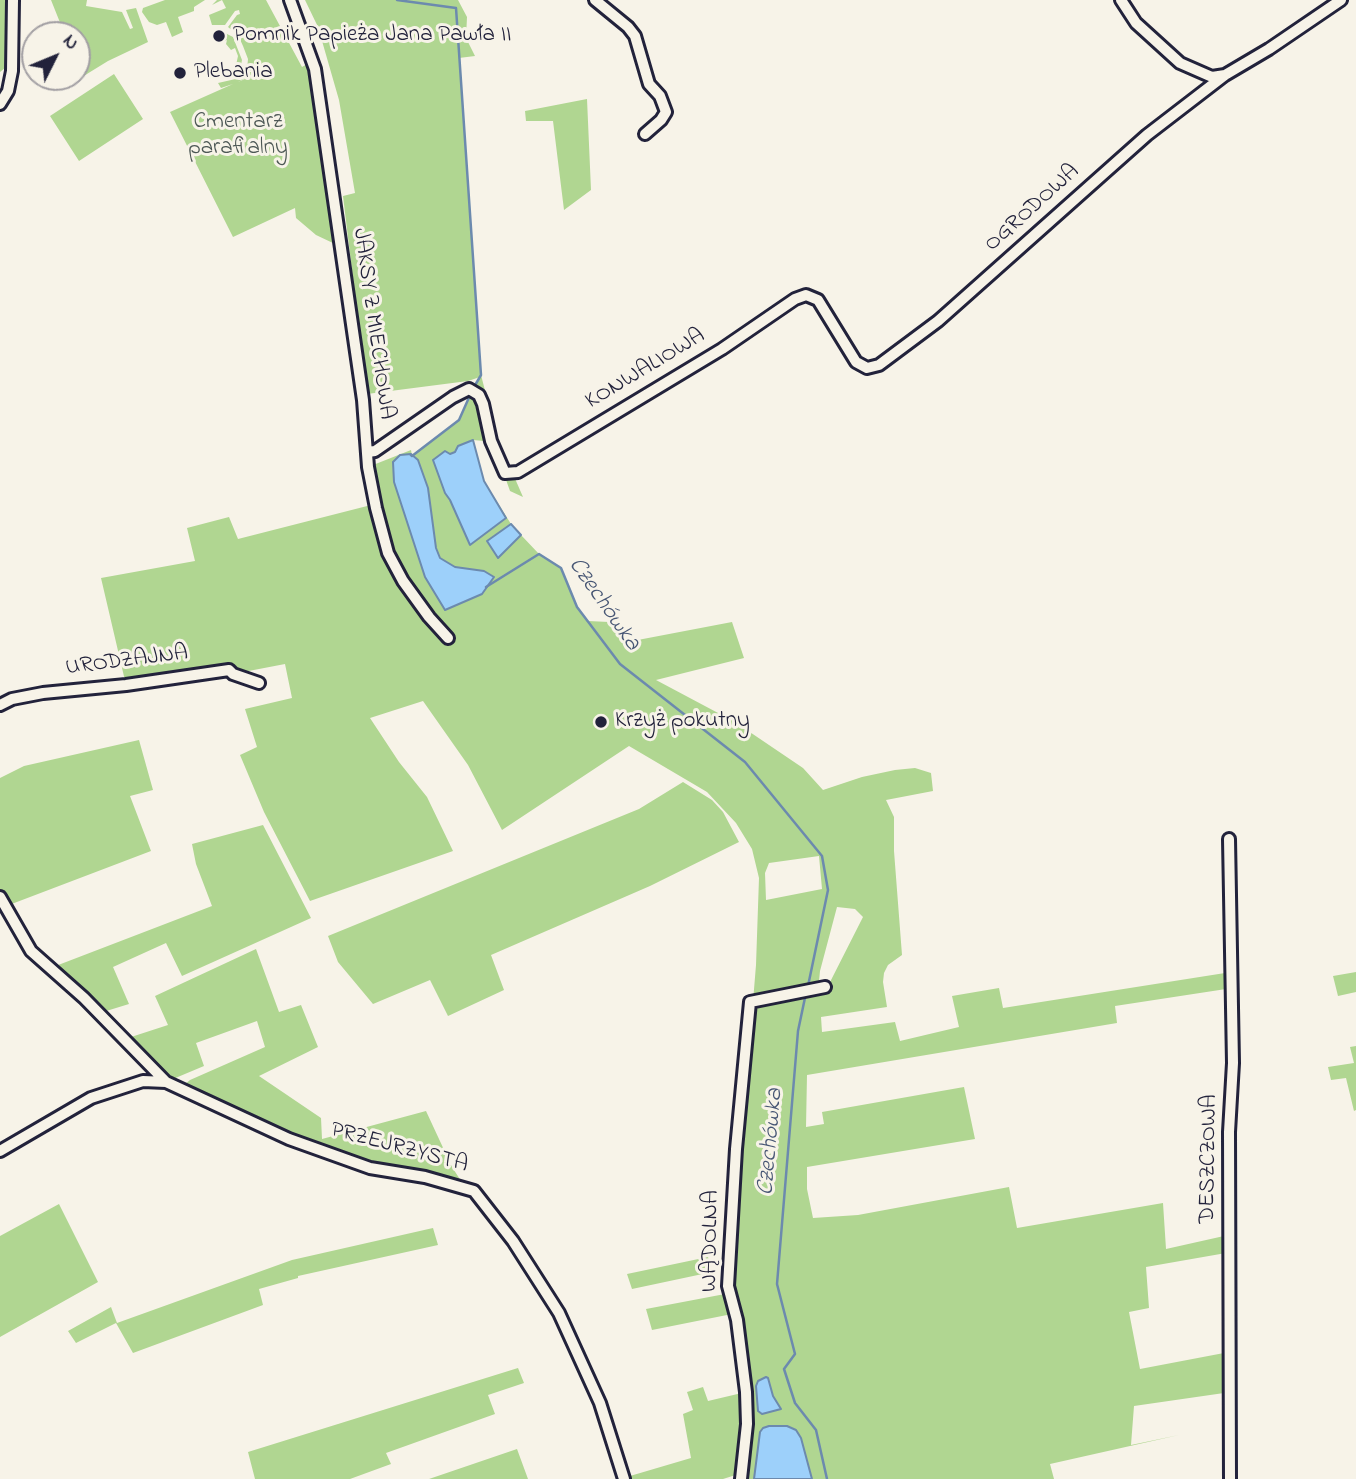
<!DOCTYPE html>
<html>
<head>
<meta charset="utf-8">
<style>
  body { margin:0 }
  #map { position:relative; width:1356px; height:1479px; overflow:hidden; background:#f7f3e8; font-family:"Indie Flower",sans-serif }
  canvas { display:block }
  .north { position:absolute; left:21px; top:21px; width:70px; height:70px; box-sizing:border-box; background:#f7f3e8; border:2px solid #a29fa3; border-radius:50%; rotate:47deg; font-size:19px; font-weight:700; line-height:28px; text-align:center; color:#22223b }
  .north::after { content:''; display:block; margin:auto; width:24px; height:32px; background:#22223b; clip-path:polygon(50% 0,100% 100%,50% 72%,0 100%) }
</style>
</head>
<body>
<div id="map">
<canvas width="1356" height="1479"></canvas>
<div class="north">N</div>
</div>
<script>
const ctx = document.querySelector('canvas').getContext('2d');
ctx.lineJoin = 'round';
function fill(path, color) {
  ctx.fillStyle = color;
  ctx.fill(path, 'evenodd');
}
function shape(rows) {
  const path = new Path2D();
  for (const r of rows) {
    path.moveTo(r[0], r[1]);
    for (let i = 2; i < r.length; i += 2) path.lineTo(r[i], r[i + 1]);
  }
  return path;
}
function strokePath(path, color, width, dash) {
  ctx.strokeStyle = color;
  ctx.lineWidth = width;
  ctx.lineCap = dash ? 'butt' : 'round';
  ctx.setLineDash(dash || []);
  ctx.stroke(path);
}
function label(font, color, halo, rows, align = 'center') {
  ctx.font = font + ' "Indie Flower",sans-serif';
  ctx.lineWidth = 6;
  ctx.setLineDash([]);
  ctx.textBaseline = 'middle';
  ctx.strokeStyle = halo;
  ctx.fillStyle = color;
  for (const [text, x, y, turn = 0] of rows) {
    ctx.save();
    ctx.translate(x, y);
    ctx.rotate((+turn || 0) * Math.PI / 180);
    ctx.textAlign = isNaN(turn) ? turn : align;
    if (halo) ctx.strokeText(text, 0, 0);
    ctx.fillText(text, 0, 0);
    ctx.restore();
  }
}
const green = shape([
  [0,0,6,0,5,68,0,72],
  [51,0,87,0,86,6,122,12,130,29,133,28,126,10,136,8,148,42,108,61,82,77,77,65,77,35,65,35],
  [165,0,205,0,194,7,194,11,178,17,183,32,172,37,166,22,157,25,149,22,142,12,143,8],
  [217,0,266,0,302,67,309,63,335,244,316,235,296,218,295,208,233,237,170,112,233,84,221,88,218,83,240,78,246,71,255,73,238,82,268,69,256,72,247,70,248,59,243,46,238,35,228,27,237,15,240,14,239,10,235,11,225,25,212,25,209,15,226,8,222,0,212,5],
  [305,0,458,0,467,17,466,38,475,56,459,58,481,375,497,437,523,497,510,491,500,463,484,441,473,440,484,481,511,524,488,541,498,557,521,535,539,554,561,568,577,607,588,621,609,622,622,643,732,622,744,658,656,680,735,722,803,768,823,790,862,777,895,770,915,768,931,773,933,791,886,800,894,817,894,851,902,955,888,965,884,973,883,982,887,1007,821,1017,822,1032,895,1022,900,1041,959,1027,952,996,999,988,1003,1008,1225,973,1226,989,1115,1006,1117,1023,807,1075,806,1127,824,1124,822,1112,964,1087,975,1139,807,1167,807,1189,813,1218,858,1215,1009,1187,1017,1228,1163,1203,1166,1249,1224,1236,1226,1253,1146,1267,1149,1308,1129,1312,1140,1369,1224,1353,1224,1393,1134,1406,1131,1445,1179,1435,1050,1464,1054,1479,745,1479,751,1418,730,1282,756,965,759,878,752,849,736,823,707,792,629,746,502,830,468,765,423,701,370,718,399,762,427,797,453,851,310,901,264,812,240,755,257,747,245,709,292,698,285,664,233,674,126,685,101,578,195,561,187,528,229,517,238,539,375,504,368,467,411,450,412,456,459,420,480,377,468,381,367,394,343,196,355,193,339,100,318,27],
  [819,856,822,889,766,900,765,873,769,863],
  [837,907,855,909,863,917,827,988,818,991,820,971],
  [219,30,233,37,242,60,240,70,232,76,223,74,220,70,223,67,228,71,235,70,238,56,235,48,231,50,226,44,227,40,221,43,214,32],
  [114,74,143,119,79,161,50,116],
  [587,99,591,190,564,210,553,121,526,121,525,111],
  [139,740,153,790,130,796,151,851,9,905,0,890,0,778,24,766],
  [683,782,712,800,723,812,739,842,650,886,491,955,504,990,448,1016,430,980,373,1004,338,962,328,936,639,809],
  [263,825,311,918,182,976,166,943,113,967,129,1004,103,1012,53,967,212,906,196,864,192,844],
  [256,949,279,1012,301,1005,318,1047,259,1076,321,1118,322,1139,426,1111,452,1167,463,1184,369,1164,289,1135,184,1085,190,1080,265,1047,257,1021,196,1043,204,1066,173,1079,166,1078,128,1038,168,1025,155,996],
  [1356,972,1356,992,1338,996,1333,976],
  [1356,1046,1356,1110,1354,1111,1346,1078,1331,1080,1328,1067,1354,1063,1350,1047],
  [59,1204,98,1282,0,1337,0,1236],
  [433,1228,438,1245,298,1276,298,1278,259,1289,263,1305,133,1353,116,1323,76,1343,68,1331,111,1307,117,1323,292,1260],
  [708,1257,712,1272,632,1289,627,1274],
  [725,1294,732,1314,652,1330,646,1309],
  [518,1368,524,1383,488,1395,495,1414,386,1453,391,1464,350,1479,255,1479,248,1452],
  [703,1387,708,1401,746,1392,742,1473,723,1479,631,1479,630,1476,691,1458,683,1414,693,1410,687,1392],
  [517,1449,528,1479,429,1479]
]);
const water = shape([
  [473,440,484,481,506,518,470,545,450,500,445,493,433,460,445,451,450,454,455,452,458,446,473,440],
  [411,454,418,460,428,488,436,548,440,558,455,567,484,571,494,577,482,594,445,610,425,577,394,482,393,462,400,455,411,454],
  [511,524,521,535,498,558,487,541,511,524],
  [766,1377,768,1378,773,1396,781,1409,762,1414,758,1411,756,1386,758,1381,766,1377],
  [769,1426,787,1426,796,1430,801,1438,812,1479,754,1479,760,1432,763,1428,769,1426]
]);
const stream = shape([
  [397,0,456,8,481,375,474,387],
  [411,455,412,456,459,420,471,393],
  [486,587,539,554,561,568,577,607,620,664,745,762,822,856,828,890,808,986],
  [806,993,798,1031,777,1284,795,1354,784,1369,795,1403,816,1430,827,1479]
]);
const minor = shape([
  [290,0,315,69,363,400,368,467,376,508,388,553,403,581,429,617,448,638],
  [595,0,628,27,635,36,649,84,660,96,666,112,661,120,645,134],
  [1121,0,1136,23,1180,63,1212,77,1225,75,1269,49,1341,0],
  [0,104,8,91,12,71,13,0],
  [368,452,375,451,453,397,469,389,479,395,483,404,491,441,505,473,518,472,722,349,795,299,806,295,818,300,856,362,867,368,879,365,938,321,1147,135,1225,75],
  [0,705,12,699,43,693,126,685,229,670,233,674,259,683],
  [1229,839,1233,1063,1229,1132,1230,1479],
  [0,897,31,951,84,998,166,1082,289,1139,370,1168,425,1177,474,1191,513,1241,559,1313,600,1403,624,1479],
  [0,1151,91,1098,143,1081,166,1082],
  [741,1479,747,1424,746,1392,737,1320,728,1286,736,1149,750,1002,825,987]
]);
const markers = [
  [219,36,7,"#22223b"],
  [180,73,7,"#22223b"],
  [601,722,7,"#22223b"]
];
const poiNames = [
  ["Pomnik Papieża Jana Pawła II",233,36],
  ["Plebania",194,73],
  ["Krzyż pokutny",615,722]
];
const parkNames = [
  ["Cmentarz",238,123],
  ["parafialny",238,149]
];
const streetNames = [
  ["OGRODOWA",1033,209,-42],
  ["JAKSY Z MIECHOWA",372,324,82],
  ["KONWALIOWA",646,370,-31],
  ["URODZAJNA",127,662,-7],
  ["PRZEJRZYSTA",399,1149,15],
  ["DESZCZOWA",1210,1159,-89],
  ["WĄDOLNA",712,1241,-89]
];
const waterNames = [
  ["Czechówka",603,605,55],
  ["Czechówka",772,1142,-85]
];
fill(green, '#b0d691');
fill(water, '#9dd0fa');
strokePath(water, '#6c8aae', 2);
strokePath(stream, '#6c8aae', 2.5);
strokePath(minor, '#22223b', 16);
strokePath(minor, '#f7f3e8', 10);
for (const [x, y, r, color] of markers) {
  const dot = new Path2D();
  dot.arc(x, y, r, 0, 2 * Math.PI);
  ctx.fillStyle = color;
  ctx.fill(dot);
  strokePath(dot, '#f7f3e8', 2.5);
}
label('23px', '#22223b', '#f7f3e8', poiNames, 'left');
label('23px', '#4d5855', '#f7f3e8', parkNames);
label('23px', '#22223b', '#f7f3e8', streetNames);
label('italic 24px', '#475674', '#f7f3e8', waterNames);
</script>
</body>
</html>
